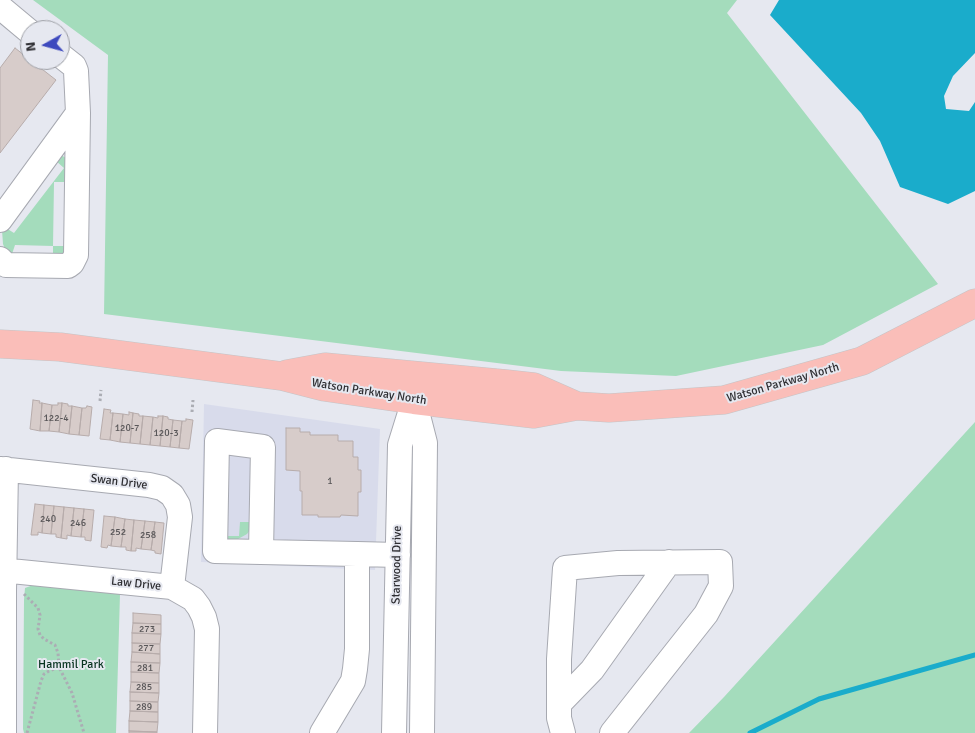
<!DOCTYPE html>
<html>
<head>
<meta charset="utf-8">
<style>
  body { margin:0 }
  #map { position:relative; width:975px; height:733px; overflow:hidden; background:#e6e8f0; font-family:Signika,sans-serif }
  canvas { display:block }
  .north { position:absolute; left:20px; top:20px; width:50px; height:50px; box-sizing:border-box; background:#e6e8f0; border:1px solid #9c9ea4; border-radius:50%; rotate:263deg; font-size:14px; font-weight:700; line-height:20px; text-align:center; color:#2e2e32 }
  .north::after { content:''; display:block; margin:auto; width:18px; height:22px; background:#3e4abe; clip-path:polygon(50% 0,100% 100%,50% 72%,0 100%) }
</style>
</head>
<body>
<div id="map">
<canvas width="975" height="733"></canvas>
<div class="north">N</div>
</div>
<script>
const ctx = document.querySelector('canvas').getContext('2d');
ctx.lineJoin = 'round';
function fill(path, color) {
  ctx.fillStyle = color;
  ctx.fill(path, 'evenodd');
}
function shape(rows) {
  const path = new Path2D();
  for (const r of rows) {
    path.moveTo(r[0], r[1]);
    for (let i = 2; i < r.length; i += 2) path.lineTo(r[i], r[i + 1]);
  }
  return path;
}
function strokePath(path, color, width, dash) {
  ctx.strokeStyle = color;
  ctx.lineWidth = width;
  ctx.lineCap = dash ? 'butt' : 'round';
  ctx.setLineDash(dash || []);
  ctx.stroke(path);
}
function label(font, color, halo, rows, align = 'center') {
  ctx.font = font + ' Signika,sans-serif';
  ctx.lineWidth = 4;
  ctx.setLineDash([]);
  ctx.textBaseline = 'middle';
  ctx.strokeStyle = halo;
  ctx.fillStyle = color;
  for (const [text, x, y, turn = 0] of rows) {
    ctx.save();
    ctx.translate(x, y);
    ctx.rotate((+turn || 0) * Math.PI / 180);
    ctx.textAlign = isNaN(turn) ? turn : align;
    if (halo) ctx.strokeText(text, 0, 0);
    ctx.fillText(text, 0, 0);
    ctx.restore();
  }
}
const built = shape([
  [204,404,380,429,375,570,201,562]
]);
const green = shape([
  [33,0,737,0,727,13,938,284,823,345,676,376,561,371,104,314,108,55],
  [61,155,66,158,66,182,54,182,54,183,53,246,64,246,65,248,65,250,62,255,53,257,53,246,15,245,12,254,5,249,3,244,2,230,6,228,14,233,64,168,56,161],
  [975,422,975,733,689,733,724,697],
  [240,522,250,522,250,530,247,534,238,539,227,540,226,536,239,536],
  [36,584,120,594,116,733,24,733,23,729,24,600,25,588]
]);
const water = shape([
  [779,0,975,0,975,53,953,76,944,96,946,109,969,111,975,102,975,191,948,204,900,187,880,141,861,113,770,15]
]);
const stream = shape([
  [750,733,819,699,975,655]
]);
const building = shape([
  [15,48,56,80,0,153,0,68,15,48],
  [33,400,40,401,39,403,42,403,40,431,30,429,33,400],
  [42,403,52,405,49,431,40,431,42,403],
  [58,403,62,403,59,432,49,431,52,405,58,405,58,403],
  [62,403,68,404,68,406,72,406,69,434,59,432,62,403],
  [72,406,82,408,79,435,69,434,72,406],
  [87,406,92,407,89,436,79,435,82,408,86,408,87,406],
  [104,409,111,410,110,413,113,413,110,440,100,439,104,409],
  [129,412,133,413,130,443,120,442,123,414,129,415,129,412],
  [113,413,123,414,120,442,110,440,113,413],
  [133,413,139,414,139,416,143,416,140,444,130,443,133,413],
  [143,416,153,417,150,445,140,444,143,416],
  [158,416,163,416,160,446,150,445,153,417,158,418,158,416],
  [163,416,168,417,168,419,173,420,170,447,160,446,163,416],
  [186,419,193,420,189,449,179,448,182,421,186,421,186,419],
  [173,420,182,421,179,448,170,447,173,420],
  [286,428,300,428,300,432,310,432,310,435,338,435,338,441,353,441,353,457,358,457,358,470,361,470,361,492,358,492,358,516,341,515,340,517,318,517,318,515,302,515,302,491,300,491,300,471,286,470,286,428],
  [35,504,44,505,42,533,38,532,38,535,31,535,35,504],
  [44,505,54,506,51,534,42,533,44,505],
  [54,506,64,507,61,538,56,537,56,534,51,534,54,506],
  [64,507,74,508,71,536,67,535,67,539,61,538,64,507],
  [74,508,84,509,81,537,71,536,74,508],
  [84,509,94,510,91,541,85,540,85,537,81,537,84,509],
  [104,516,115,517,111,546,108,545,107,548,101,547,104,516],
  [115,517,125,519,121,547,111,546,115,517],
  [125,519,134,520,131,551,126,550,126,547,121,547,125,519],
  [134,520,145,521,141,549,136,548,136,551,131,551,134,520],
  [145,521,155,522,151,550,141,549,145,521],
  [155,522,164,523,161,554,155,553,155,551,151,550,155,522],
  [133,613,161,615,161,624,133,623,133,613],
  [133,623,161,624,161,634,132,633,133,623],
  [132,633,161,634,160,644,132,643,132,633],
  [132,643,160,644,160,654,132,652,132,643],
  [132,652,160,654,160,663,131,662,132,652],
  [131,662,160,663,159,673,131,672,131,662],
  [131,672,159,673,159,683,131,682,131,672],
  [131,682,159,683,159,693,130,692,131,682],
  [130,692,159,693,158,702,130,701,130,692],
  [130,701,158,702,158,712,130,711,130,701],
  [130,711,158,712,158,722,129,721,130,711],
  [129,721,158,722,157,732,129,731,129,721],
  [129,731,157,732,157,733,129,733,129,731]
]);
const path = shape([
  [100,401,101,390],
  [192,412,193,400],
  [24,594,38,608,40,615,38,629,40,635,44,639,55,645,58,653,59,667,72,693,84,733],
  [27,733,41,681,44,674,49,671,59,667]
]);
const minor = shape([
  [0,7,30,32],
  [0,220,78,113],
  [0,259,6,265,68,266,72,263,76,255,78,113,76,71,74,66,60,55],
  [414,400,425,443,422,733],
  [0,469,149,485,162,488,172,495,178,505,180,517,172,587],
  [261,552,215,551,217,441,263,447,261,552,357,554],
  [0,570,172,587,193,599,199,607,204,617,207,629,205,733],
  [559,704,592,670,669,562],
  [4,733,4,591,6,469],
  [322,733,353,681,355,669,357,649,357,554,398,555],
  [394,733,400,445,414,400,416,381],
  [563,733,559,718,559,659,565,568,618,563,720,562,721,586,706,614,612,733]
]);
const major = shape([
  [0,344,60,347,281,376,324,387,414,400,534,414,577,406,609,408,724,400,862,361,975,303],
  [287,374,325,367,507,384,534,387,577,406]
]);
const numberNames = [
  ["122-4",56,418],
  ["120-7",127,428],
  ["120-3",166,433],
  ["1",330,481],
  ["240",48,519],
  ["246",78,523],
  ["252",118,532],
  ["258",148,535],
  ["273",147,629],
  ["277",146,648],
  ["281",145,668],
  ["285",144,687],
  ["289",144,707]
];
const streetNames = [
  ["Watson Parkway North",783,383,-16],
  ["Watson Parkway North",369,392,9],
  ["Swan Drive",119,482,7],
  ["Starwood Drive",397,565,-89],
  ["Law Drive",136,584,6]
];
const parkNames = [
  ["Hammil Park",71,665]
];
fill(built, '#d8dbeb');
fill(green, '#a4dcbc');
fill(water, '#1aaccb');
strokePath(stream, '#1aaccb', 5);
fill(building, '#d7ccca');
strokePath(building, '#b7acab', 1);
strokePath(minor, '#a7a9b1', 26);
strokePath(major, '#c4c4c6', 29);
strokePath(path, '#abadb4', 3, [2.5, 2.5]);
strokePath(minor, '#fff', 24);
strokePath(major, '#fabeb9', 28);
label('10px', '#585658', null, numberNames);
label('12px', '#2e2e32', '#e6e8f0', streetNames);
label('12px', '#083420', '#e6e8f0', parkNames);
</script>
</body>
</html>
